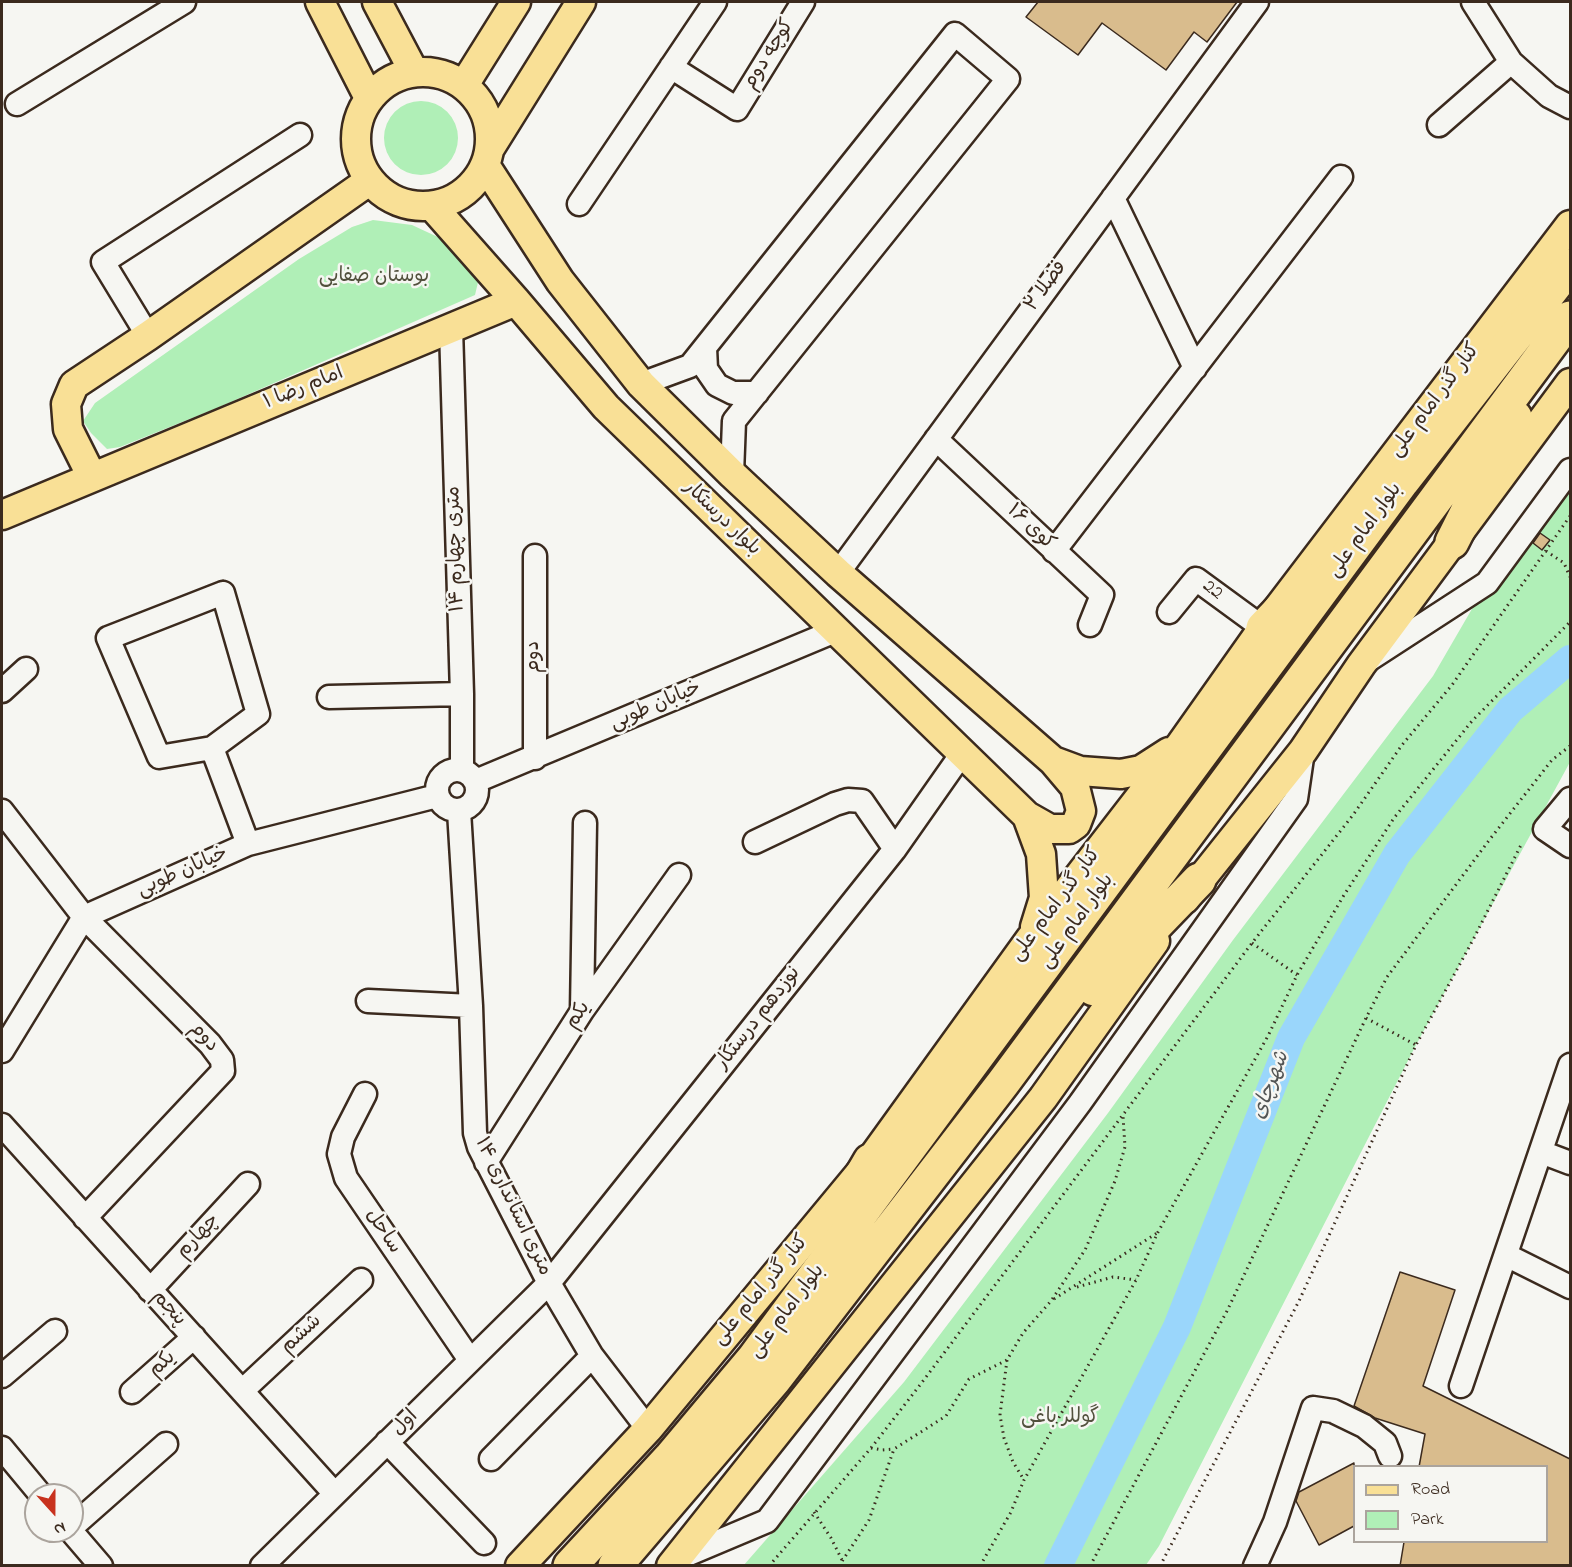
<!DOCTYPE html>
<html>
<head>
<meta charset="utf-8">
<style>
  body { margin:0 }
  #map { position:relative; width:1572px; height:1567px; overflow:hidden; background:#f6f6f2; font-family:"Indie Flower",sans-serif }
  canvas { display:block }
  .frame { position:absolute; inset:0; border:3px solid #3b2a1e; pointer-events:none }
  .legend { position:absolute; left:1353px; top:1465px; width:195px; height:78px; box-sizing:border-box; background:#f6f6f2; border:2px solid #aba49d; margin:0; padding:8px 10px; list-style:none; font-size:18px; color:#3b2a1e }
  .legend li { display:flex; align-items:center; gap:12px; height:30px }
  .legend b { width:30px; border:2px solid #aba49d }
  .north { position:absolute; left:24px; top:1483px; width:60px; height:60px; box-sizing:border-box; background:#f6f6f2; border:2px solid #aba49d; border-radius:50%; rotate:159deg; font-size:16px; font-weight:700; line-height:24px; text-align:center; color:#3b2a1e }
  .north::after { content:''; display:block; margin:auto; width:21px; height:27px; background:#c8321e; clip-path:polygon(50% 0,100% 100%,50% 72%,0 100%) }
</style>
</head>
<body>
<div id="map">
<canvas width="1572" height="1567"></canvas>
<div class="frame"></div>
<ul class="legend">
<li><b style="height:8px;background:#f9e096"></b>Road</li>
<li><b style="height:16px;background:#b0efb7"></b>Park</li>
</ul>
<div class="north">N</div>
</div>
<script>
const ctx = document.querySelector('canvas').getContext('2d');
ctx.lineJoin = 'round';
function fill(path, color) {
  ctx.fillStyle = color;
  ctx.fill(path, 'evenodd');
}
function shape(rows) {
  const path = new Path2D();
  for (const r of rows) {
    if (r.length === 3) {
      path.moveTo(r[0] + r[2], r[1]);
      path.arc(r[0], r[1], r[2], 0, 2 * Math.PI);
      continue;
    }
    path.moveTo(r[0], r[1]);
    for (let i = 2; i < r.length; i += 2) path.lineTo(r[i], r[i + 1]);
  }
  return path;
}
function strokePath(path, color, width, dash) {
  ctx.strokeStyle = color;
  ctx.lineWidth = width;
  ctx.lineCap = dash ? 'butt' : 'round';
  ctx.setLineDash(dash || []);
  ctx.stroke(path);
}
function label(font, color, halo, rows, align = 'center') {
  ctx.font = font + ' "Indie Flower","Playpen Sans Arabic",sans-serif';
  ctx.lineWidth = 5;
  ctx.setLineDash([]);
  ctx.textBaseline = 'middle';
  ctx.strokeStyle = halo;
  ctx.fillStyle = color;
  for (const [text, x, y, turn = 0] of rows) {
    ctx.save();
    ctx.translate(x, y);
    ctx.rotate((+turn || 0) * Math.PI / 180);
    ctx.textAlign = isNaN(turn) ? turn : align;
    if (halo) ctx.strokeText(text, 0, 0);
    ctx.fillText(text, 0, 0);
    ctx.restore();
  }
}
const green = shape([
  [421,138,37],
  [373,220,412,225,455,245,479,278,475,295,217,408,120,447,107,449,91,433,83,421,95,403,299,259,352,227],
  [1570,470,1570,762,1416,1045,1159,1546,1146,1565,743,1566,904,1382,1108,1113,1233,940,1433,676,1487,583]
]);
const river = shape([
  [1058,1566,1177,1327,1291,1038,1397,854,1510,710,1570,659]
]);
const building = shape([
  [1038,2,1237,2,1207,42,1194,32,1166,70,1102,23,1078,55,1026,17,1038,2],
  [1540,533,1550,540,1542,550,1533,543,1540,533],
  [1400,1272,1455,1290,1423,1386,1570,1459,1570,1566,1400,1566,1404,1542,1546,1542,1546,1467,1419,1467,1425,1434,1375,1418,1354,1406,1400,1272],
  [1354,1463,1354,1526,1319,1545,1296,1501,1299,1492,1354,1463]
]);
const path = shape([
  [1546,551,1564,563,1570,577],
  [1252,943,1297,975],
  [1366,1018,1416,1045],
  [1077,1287,1113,1277,1136,1280],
  [1054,1299,1157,1233],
  [1007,1360,1000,1415,1004,1438,1013,1462,1024,1480],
  [871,1448,882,1450,894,1449],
  [814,1512,831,1538,843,1562],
  [769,1566,871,1448,920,1385,1252,943,1353,815,1402,745,1452,685,1570,516],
  [839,1566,869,1520,894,1449,946,1416,969,1379,1007,1360,1023,1333,1051,1301,1085,1250,1115,1181,1125,1147,1123,1116],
  [980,1566,1011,1512,1024,1480,1136,1280,1158,1232,1268,1036,1297,975,1344,895,1394,818,1472,721,1570,622],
  [1090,1566,1227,1311,1366,1018,1387,977,1490,839,1552,760,1570,746],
  [1160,1566,1299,1301,1416,1045,1474,938,1521,845]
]);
const minor = shape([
  [1473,2,1511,62,1549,96,1570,107],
  [671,67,737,109,803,2],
  [17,104,184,2],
  [1439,125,1511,62],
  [1113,198,1195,368],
  [579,204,715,2],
  [451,328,462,694,462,770],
  [148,336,103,262,300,135],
  [705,348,706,369,717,385,733,393,757,393],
  [641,384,690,366,955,34,1008,79,734,421,732,474],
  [936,439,1102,595,1090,625],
  [1054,551,1341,177],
  [838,573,1257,2],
  [223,593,258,714,212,748,159,757,108,638,223,593],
  [1169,612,1196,579,1263,628],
  [1370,659,1487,583,1570,470],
  [2,691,26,669],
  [329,697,462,694],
  [212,748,248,844],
  [535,758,535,556],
  [457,790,20],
  [476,781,835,631],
  [1570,799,1545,829,1570,846],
  [2,811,84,917,210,1044,222,1060,223,1071,85,1218],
  [459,811,471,1006,475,1133,479,1147,549,1283,592,1356,648,1429],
  [755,842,835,804,848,800,862,801,895,849],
  [368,1001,471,1006],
  [582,1011,585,823],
  [2,1051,84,917,248,844,437,796],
  [365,1094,343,1137,339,1154,346,1178,470,1360],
  [2,1125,335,1494],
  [1541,1152,1570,1163],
  [486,1162,582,1011,679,875],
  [1506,1255,1570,1287],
  [150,1290,248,1184],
  [2,1376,55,1331],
  [1461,1386,1570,1065],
  [242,1391,361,1280],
  [132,1392,194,1337],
  [387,1442,484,1543],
  [2,1448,41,1495],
  [491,1459,592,1356],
  [72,1527,166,1444],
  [71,1531,101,1566],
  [677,1559,767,1521,1080,1103,1296,799,1303,751],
  [262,1566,549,1283,895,849,963,752],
  [1255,1566,1275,1522,1313,1408,1333,1411,1364,1426,1385,1443,1390,1456]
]);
const major = shape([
  [320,2,369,98],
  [377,2,414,72],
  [423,139,67],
  [464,85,516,2],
  [490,148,581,2],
  [432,206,516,301,606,407,1027,816,1050,829,1069,829,1076,824,1081,811,1075,787,1053,761,838,573,732,474,641,384,560,281,485,165],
  [92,477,68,429,66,404,74,385,148,336,369,181],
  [2,515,516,301],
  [1053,761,1080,771,1121,774,1141,770,1169,752],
  [1027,816,1041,854,1044,898,1035,927],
  [1185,899,1303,751,1361,665,1570,383],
  [520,1566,648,1429,870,1161,1031,938,1181,744,1263,628,1570,225],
  [671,1566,1043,1098,1155,941]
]);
const highway = shape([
  [1452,542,1515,417],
  [1263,628,1308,581],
  [1094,989,1199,880],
  [842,1209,870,1161],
  [570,1566,670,1458,754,1358,1402,482,1570,266],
  [615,1566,775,1379,1003,1083,1570,318]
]);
const streetNames = [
  ["کوچه دوم",770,55,-58],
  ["فضلا ۲",1047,287,-54],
  ["امام رضا ۱",304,389,-22],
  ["کنار گذر امام علی",1436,401,-53],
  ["بلوار درستکار",721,519,44],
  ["کوی ۱۶",1030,528,43],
  ["بلوار امام علی",1366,531,-54],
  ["۱۴ متری چهارم",457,549,-92],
  ["22",1212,591,36],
  ["دوم",535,657,-90],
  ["خیابان طوبی",656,707,-23],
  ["خیابان طوبی",183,873,-24],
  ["کنار گذر امام علی",1057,905,-53],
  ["بلوار امام علی",1078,922,-54],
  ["یکم",579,1016,-56],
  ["نوزدهم درستکار",759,1019,-52],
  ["دوم",203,1038,48],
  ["۱۴ متری استانداری",512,1207,64],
  ["ساحل",382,1232,56],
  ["چهارم",199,1237,-47],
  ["کنار گذر امام علی",762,1291,-50],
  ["پنجم",168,1309,48],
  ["بلوار امام علی",788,1312,-53],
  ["ششم",302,1335,-43],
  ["یکم",163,1365,-42],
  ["اول",406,1424,-45]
];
const parkNames = [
  ["بوستان صفایی",374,278],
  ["گوللر باغی",1060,1419]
];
const waterNames = [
  ["شهرچای",1272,1086,-69]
];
fill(green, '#b0efb7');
strokePath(river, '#9ad6fb', 28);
fill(building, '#d9bc8d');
strokePath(building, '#3b2a1e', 1.5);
strokePath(minor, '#3b2a1e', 27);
strokePath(major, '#3b2a1e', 33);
strokePath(highway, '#3b2a1e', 38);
strokePath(path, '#3b2a1e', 3, [1.5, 4.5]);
strokePath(minor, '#f6f6f2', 22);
strokePath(major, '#f9e096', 28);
strokePath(highway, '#f9e096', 33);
label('20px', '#3b2a1e', '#f6f6f2', streetNames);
label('20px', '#52513d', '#f6f6f2', parkNames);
label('italic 21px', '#535555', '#f6f6f2', waterNames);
</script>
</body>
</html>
